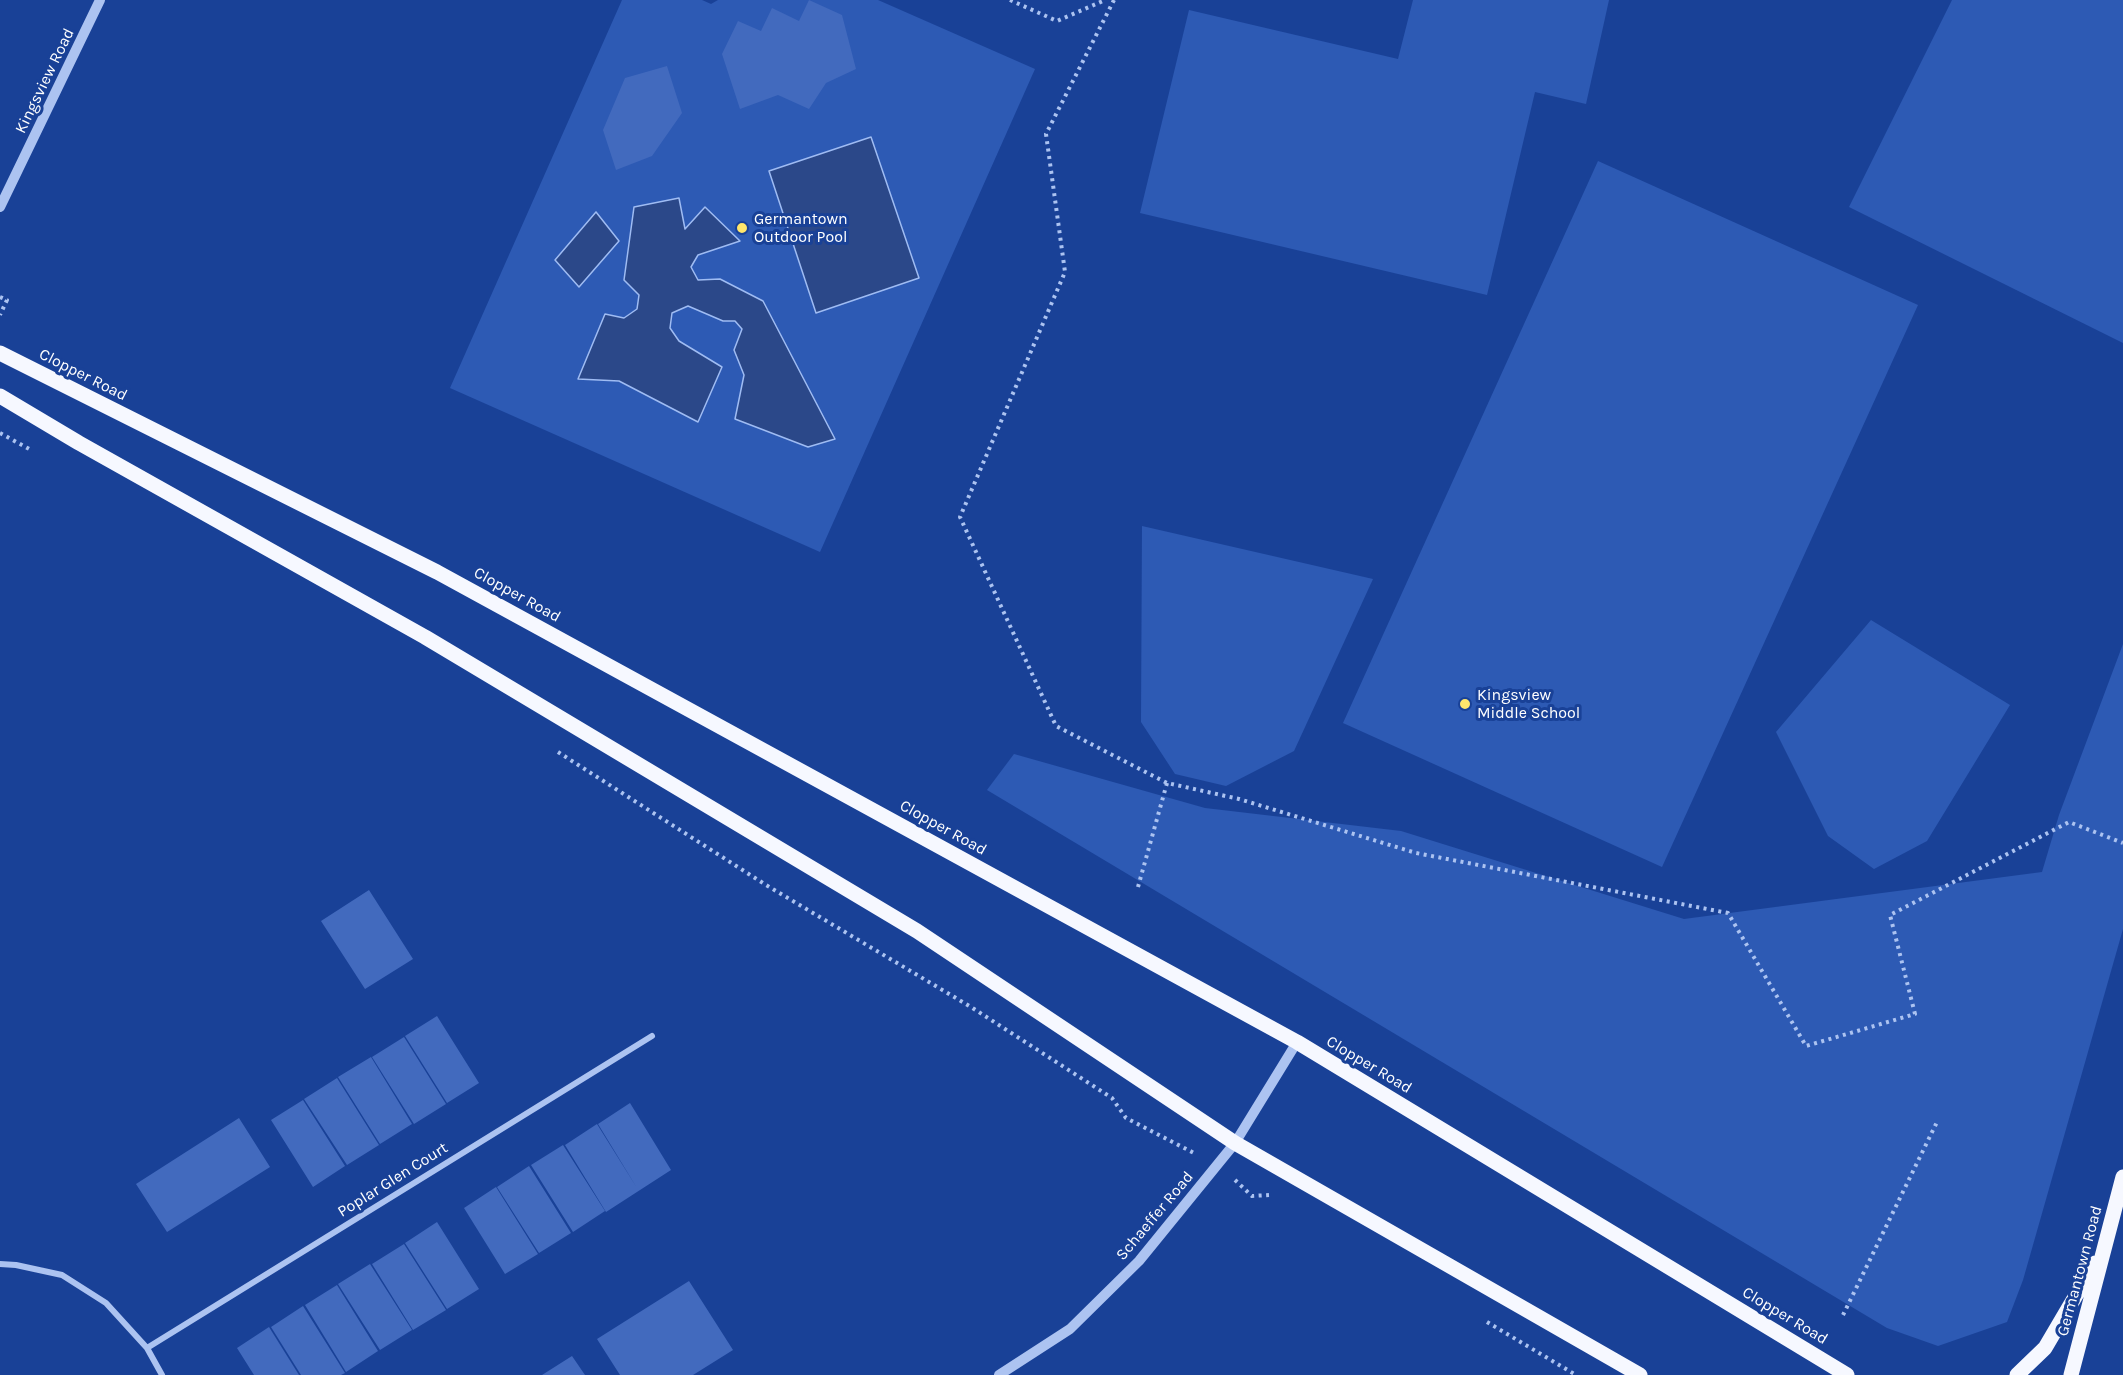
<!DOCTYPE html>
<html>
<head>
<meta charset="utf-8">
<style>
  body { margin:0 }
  canvas { display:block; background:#194197 }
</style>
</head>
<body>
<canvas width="2123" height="1375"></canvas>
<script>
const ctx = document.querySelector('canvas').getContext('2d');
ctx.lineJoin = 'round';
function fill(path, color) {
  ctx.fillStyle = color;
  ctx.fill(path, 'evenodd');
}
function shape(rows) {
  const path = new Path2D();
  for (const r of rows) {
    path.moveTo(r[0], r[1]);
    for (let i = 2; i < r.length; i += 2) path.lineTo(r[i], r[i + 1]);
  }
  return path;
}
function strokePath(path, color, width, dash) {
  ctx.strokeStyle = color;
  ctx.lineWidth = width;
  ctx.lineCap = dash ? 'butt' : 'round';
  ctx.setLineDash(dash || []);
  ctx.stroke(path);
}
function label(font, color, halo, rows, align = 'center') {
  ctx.font = font + ' Karla,sans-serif';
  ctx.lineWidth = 6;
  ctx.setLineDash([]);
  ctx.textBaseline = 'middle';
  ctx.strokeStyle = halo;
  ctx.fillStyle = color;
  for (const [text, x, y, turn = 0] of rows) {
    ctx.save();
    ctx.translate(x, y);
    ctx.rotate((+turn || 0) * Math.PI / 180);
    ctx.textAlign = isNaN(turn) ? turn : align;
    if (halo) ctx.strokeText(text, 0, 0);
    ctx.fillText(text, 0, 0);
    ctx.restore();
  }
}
const green = shape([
  [622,0,702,0,711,4,718,0,878,0,1035,69,820,552,450,388],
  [1413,0,1609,0,1586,104,1535,92,1487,295,1140,213,1189,10,1398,59],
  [1952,0,2123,0,2123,343,1849,207],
  [1598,161,1918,305,1662,867,1343,723],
  [1142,526,1373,579,1294,751,1226,786,1175,774,1141,722],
  [1871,620,2010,705,1927,841,1874,869,1828,836,1776,732],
  [2123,644,2123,929,2023,1280,2007,1322,1938,1346,1887,1328,987,790,1014,754,1205,808,1401,831,1684,919,2042,872,2059,815]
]);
const water = shape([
  [871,137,919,278,816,313,769,171,871,137],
  [679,198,685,229,705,207,740,241,698,255,691,267,698,280,720,279,763,301,835,439,808,447,735,419,744,375,734,350,742,329,735,321,723,321,688,306,672,313,670,328,679,341,722,367,698,422,619,381,578,379,605,314,624,318,637,309,639,295,624,280,634,207,679,198],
  [596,212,619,241,579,287,555,260,596,212]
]);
const building = shape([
  [809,0,842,15,856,69,826,83,809,109,778,95,740,109,722,54,738,21,761,31,772,8,799,21],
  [667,66,682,113,652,156,616,170,603,130,625,78],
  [369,890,413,959,365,989,321,921],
  [437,1016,479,1083,447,1103,405,1036],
  [404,1037,446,1104,414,1124,372,1057],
  [371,1057,412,1124,380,1144,338,1077],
  [337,1078,379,1145,347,1165,304,1099],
  [303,1100,345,1166,313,1187,271,1120],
  [630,1103,671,1170,606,1212,565,1145,597,1124,637,1188,598,1124],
  [239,1118,270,1167,167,1232,136,1184],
  [563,1145,605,1211,573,1232,531,1165],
  [529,1166,571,1233,539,1253,497,1187],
  [496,1187,538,1254,505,1274,464,1208],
  [437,1222,479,1289,447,1309,405,1243],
  [404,1244,446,1310,413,1330,372,1264],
  [370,1264,412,1330,380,1350,338,1284],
  [689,1281,733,1350,693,1375,620,1375,597,1339],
  [337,1285,378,1351,346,1372,305,1305],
  [303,1306,345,1373,341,1375,301,1375,271,1327],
  [269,1327,299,1375,254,1375,237,1348],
  [572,1356,585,1375,542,1375]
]);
const path = shape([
  [1010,0,1057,21,1105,0],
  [1114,0,1046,134,1065,272,960,517,1056,726,1167,783,1239,799,1416,853,1728,913,1806,1046,1915,1014,1890,915,2069,822,2123,843],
  [0,297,7,300,0,315],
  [0,433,31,450],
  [558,752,766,885,971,1007,1112,1098,1126,1118,1194,1153],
  [1138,887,1167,783],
  [1235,1180,1252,1196,1269,1195],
  [1843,1315,1937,1122],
  [1487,1322,1576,1375]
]);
const minor = shape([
  [0,1264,16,1265,62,1275,106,1303,147,1348,162,1375],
  [147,1348,652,1036]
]);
const tertiary = shape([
  [0,207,100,0],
  [999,1375,1070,1329,1139,1261,1235,1143,1297,1042]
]);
const primary = shape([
  [0,353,437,572,1297,1042,1847,1375],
  [0,396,79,443,425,637,917,931,1235,1143,1640,1375],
  [2017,1375,2045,1348,2095,1263],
  [2071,1375,2123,1177]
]);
const markers = [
  [742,228,6,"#ffe66c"],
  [1465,704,6,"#ffe66c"]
];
const streetNames = [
  ["Kingsview Road",45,81,-64],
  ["Clopper Road",83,375,27],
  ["Clopper Road",517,595,29],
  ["Clopper Road",943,828,29],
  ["Clopper Road",1369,1065,31],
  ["Poplar Glen Court",393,1180,-32],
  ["Schaeffer Road",1155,1216,-50],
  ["Germantown Road",2080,1271,-75],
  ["Clopper Road",1785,1316,31]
];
const poiNames = [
  ["Germantown",754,219],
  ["Outdoor Pool",754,237],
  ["Kingsview",1477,695],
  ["Middle School",1477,713]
];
fill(green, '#2d5ab4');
fill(water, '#2b4889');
strokePath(water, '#9fbcf3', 1.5);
fill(building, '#426abe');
strokePath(path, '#acc3f1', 4, [3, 4.5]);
strokePath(minor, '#acc3f1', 6);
strokePath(tertiary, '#acc3f1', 10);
strokePath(primary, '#f6f8ff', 15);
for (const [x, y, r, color] of markers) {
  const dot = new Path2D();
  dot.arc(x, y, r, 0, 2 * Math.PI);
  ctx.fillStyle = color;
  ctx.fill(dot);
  strokePath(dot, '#194197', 2);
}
label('16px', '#fff', '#194197', streetNames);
label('16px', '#fff', '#194197', poiNames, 'left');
</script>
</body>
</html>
